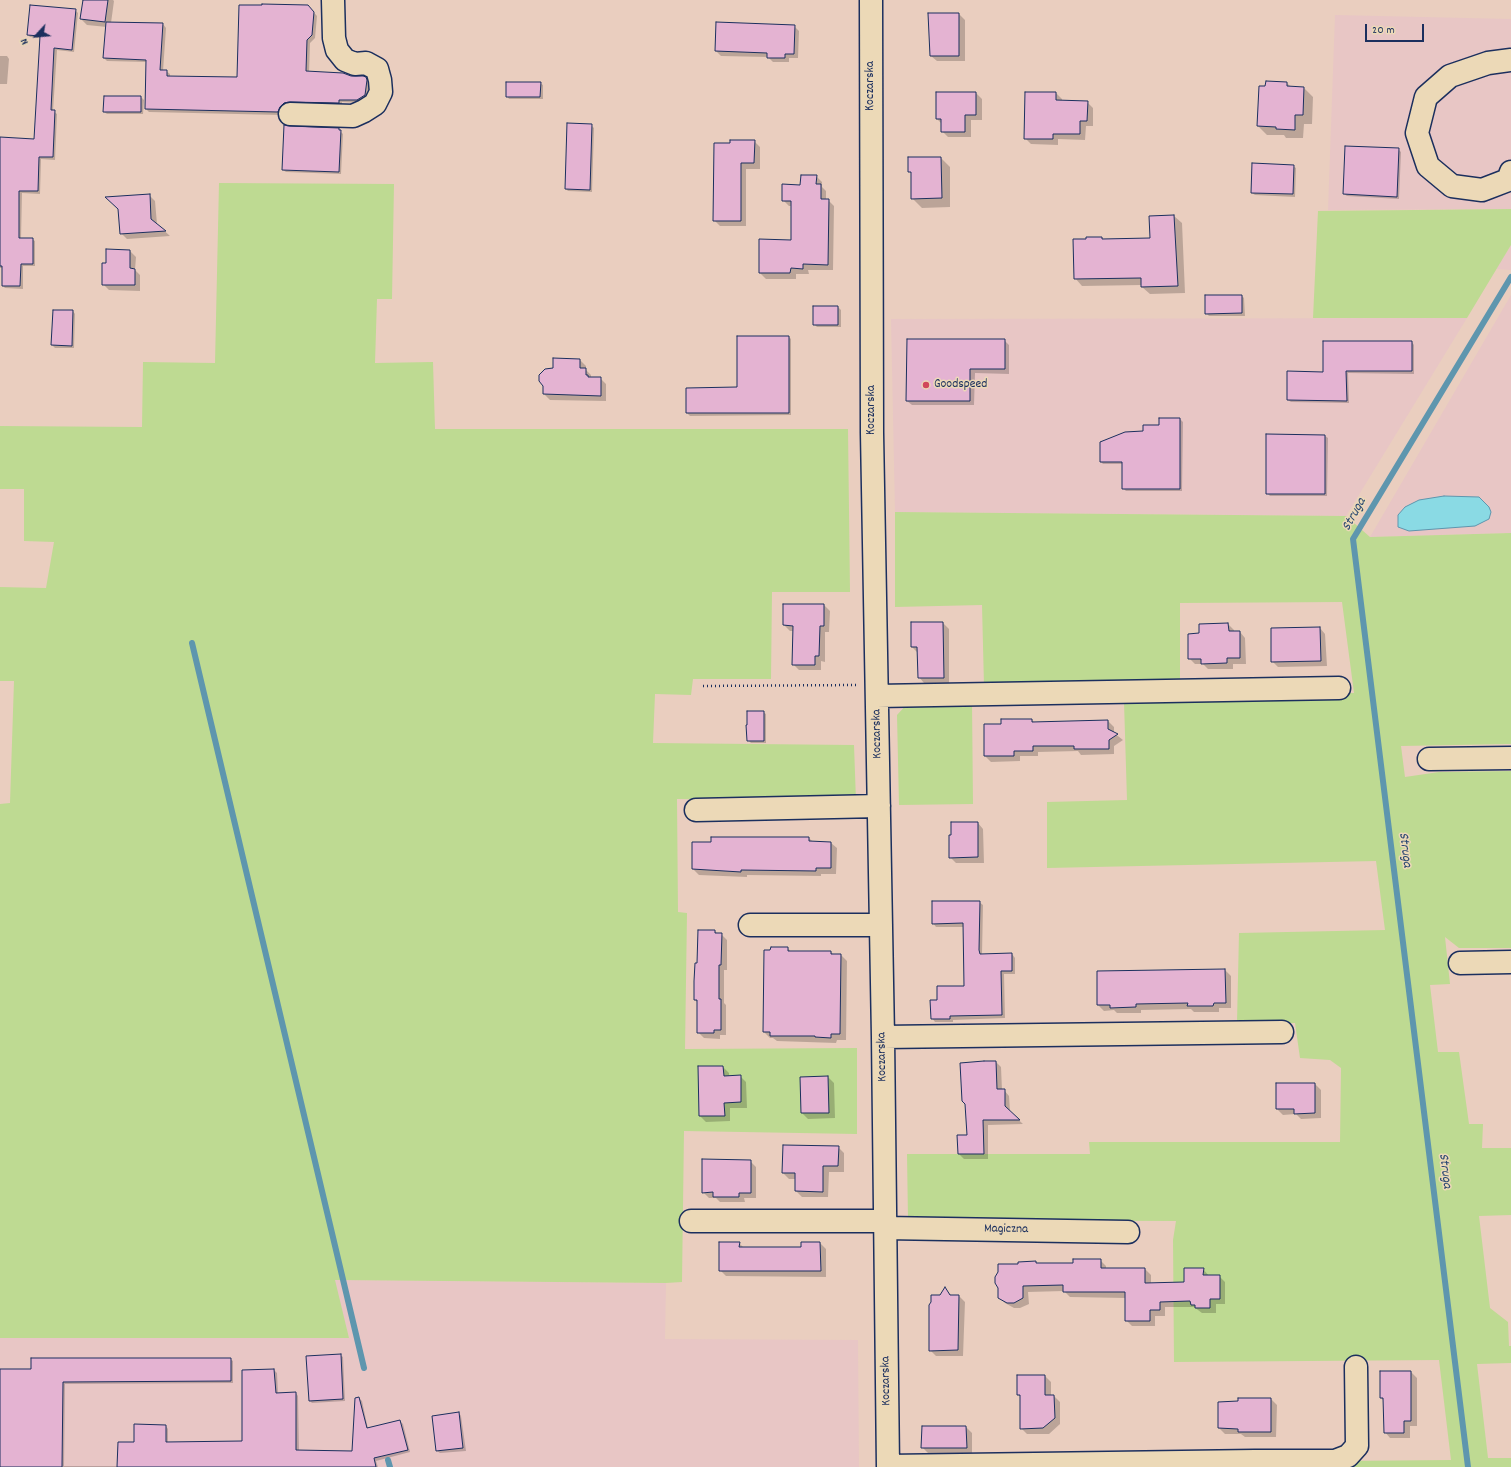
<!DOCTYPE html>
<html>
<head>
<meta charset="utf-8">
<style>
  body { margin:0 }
  #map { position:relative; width:1511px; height:1467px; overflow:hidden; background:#eacebf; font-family:Dekko,sans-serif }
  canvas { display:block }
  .north { position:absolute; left:16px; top:16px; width:40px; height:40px; -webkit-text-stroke:3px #ecd9b7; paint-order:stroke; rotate:244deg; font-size:11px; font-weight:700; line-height:16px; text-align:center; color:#1b2f5e }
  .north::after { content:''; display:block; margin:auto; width:14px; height:18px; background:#1b2f5e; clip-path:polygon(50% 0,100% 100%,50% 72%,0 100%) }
  .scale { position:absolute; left:1365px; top:24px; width:59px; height:18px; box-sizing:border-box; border:2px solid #1b2f5e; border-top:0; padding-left:5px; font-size:12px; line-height:14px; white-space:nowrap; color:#1b2f5e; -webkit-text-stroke:3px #ecd9b7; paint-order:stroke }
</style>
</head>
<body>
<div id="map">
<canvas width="1511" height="1467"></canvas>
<div class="north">N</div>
<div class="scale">20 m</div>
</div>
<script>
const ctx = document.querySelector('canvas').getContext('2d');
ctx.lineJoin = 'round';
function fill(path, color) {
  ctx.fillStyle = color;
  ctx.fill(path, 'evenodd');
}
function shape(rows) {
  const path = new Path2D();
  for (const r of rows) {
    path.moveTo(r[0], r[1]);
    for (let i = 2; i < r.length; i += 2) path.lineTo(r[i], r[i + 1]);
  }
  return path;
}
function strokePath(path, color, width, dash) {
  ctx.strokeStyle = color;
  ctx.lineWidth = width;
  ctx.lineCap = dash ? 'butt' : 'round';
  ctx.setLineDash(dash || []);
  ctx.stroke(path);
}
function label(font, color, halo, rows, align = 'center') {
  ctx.font = font + ' Dekko,sans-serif';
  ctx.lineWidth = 3;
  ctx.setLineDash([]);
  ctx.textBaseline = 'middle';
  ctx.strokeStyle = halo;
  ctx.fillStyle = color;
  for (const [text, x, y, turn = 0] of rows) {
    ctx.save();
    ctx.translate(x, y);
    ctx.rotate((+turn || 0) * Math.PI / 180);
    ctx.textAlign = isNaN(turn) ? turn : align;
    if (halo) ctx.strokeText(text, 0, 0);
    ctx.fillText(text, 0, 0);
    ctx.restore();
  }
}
const built = shape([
  [1335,15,1511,19,1511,209,1328,210],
  [1511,245,1511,270,1496,269],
  [1511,295,1511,533,1370,537],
  [1467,318,1346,516,895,512,891,319],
  [334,1280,666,1283,665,1339,858,1340,859,1467,0,1467,0,1338,349,1338]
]);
const green = shape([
  [219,183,394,184,392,299,377,299,375,363,433,362,435,429,848,429,850,592,772,592,771,679,693,679,691,695,655,694,653,743,854,745,856,801,677,799,678,912,687,913,685,1049,857,1048,857,1134,684,1131,682,1282,666,1283,335,1280,349,1338,0,1338,0,804,10,803,14,681,0,681,0,587,46,588,54,542,24,541,24,489,0,489,0,426,142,427,143,362,215,363],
  [1511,209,1511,245,1467,318,1313,318,1318,211],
  [895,512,1346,516,1370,537,1511,533,1511,744,1401,746,1405,777,1439,772,1511,771,1511,948,1459,948,1445,937,1450,984,1430,985,1438,1052,1459,1052,1469,1124,1483,1124,1482,1148,1511,1148,1511,1215,1479,1216,1490,1308,1508,1322,1509,1346,1511,1346,1511,1363,1477,1364,1488,1458,1511,1458,1511,1467,1309,1467,1339,1461,1451,1460,1439,1360,1174,1362,1173,1240,1176,1221,908,1220,907,1154,1090,1154,1089,1142,1340,1142,1341,1068,1330,1060,1300,1058,1295,1023,1255,1024,1237,1022,1239,933,1385,930,1376,861,1047,868,1047,802,1127,800,1124,702,1210,694,1354,693,1342,602,1180,603,1180,685,984,686,982,605,895,607],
  [972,702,973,804,899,805,897,715,908,703]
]);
const water = shape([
  [1444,496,1479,497,1489,507,1491,512,1489,519,1475,526,1409,531,1398,527,1398,515,1405,507,1419,500,1444,496]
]);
const shadow = shape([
  [84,0,113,0,114,1,111,23,163,24,166,28,163,71,166,71,170,74,170,77,238,78,308,6,317,16,315,38,310,43,309,73,366,78,370,84,368,98,360,103,342,102,342,106,281,115,149,112,146,109,147,62,107,61,104,58,107,27,87,25,81,19],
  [75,10,78,13,74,52,57,50,53,111,57,114,55,160,41,159,40,194,22,193,21,239,32,239,35,241,35,266,23,266,23,289,5,288,3,286,3,268,0,268,0,138,35,140,40,38,30,37,28,35],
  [929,14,959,14,965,20,965,61,937,61,931,56],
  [794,26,799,31,798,58,789,58,789,62,773,62,768,57,721,56,716,51],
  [0,56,7,56,9,59,7,84,0,84],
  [1267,82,1287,83,1292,88,1304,88,1313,97,1312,124,1304,124,1303,138,1286,138,1284,135,1267,135,1258,126],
  [540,83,543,85,543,99,509,99,507,96],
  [976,93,982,99,982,120,971,120,971,137,948,137,942,131,942,124,937,119],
  [1056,93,1062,99,1062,101,1087,102,1093,108,1093,126,1086,126,1085,140,1058,139,1058,145,1031,144,1025,138],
  [141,97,144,100,143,114,107,114,104,112],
  [591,125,594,128,592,192,568,191,566,189],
  [338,129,343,134,341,174,286,172,283,170],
  [754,141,760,147,760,169,746,169,746,226,720,226,714,220,731,144],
  [1398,149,1401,152,1399,199,1347,196,1344,194],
  [941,158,950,167,950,207,922,208,912,198,912,174,909,171],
  [1293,166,1296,168,1295,197,1255,195,1252,193],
  [816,176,822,182,822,187,826,191,826,200,828,200,834,206,833,270,808,270,809,274,796,274,796,279,766,279,760,273,792,241,792,206,789,206,783,200,801,186],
  [150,196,155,201,157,224,170,236,127,239,121,233],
  [1174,216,1182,223,1185,293,1150,294,1142,287,1142,285,1082,286,1075,278,1102,238,1104,240,1151,239],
  [130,251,136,257,135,270,140,275,140,291,109,290,103,284],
  [1242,296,1244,298,1245,316,1209,316,1206,313],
  [814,307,838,307,841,310,841,327,817,327,814,324],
  [73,311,75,314,74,348,55,348,52,345],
  [789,337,791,339,791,415,690,416,687,413,687,389,738,388],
  [1004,340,1009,345,1009,374,975,373,974,405,912,405,907,401],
  [1412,342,1414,345,1414,374,1348,373,1349,403,1291,402,1288,400,1324,373],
  [554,359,580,360,586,366,586,370,591,375,591,378,600,378,606,384,606,401,550,400,544,394,554,369],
  [1180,419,1183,422,1182,491,1126,491,1123,488,1123,464,1103,464,1101,462,1144,432],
  [1325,436,1328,438,1327,496,1270,496,1267,493],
  [824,605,830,611,829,632,825,632,825,662,821,661,821,670,799,670,793,664,794,631,790,631,784,625],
  [943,623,949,629,949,683,924,683,919,677,918,653,912,647],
  [1228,624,1234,630,1234,632,1240,632,1245,638,1246,664,1233,664,1233,669,1208,669,1203,664,1195,664,1189,658,1200,634],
  [1320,628,1325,634,1327,666,1278,667,1272,661],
  [763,712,766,714,766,743,751,743,748,740],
  [1032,720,1035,723,1108,721,1114,727,1114,733,1123,740,1114,746,1114,754,1081,755,1078,751,1038,752,1038,756,1020,756,1020,761,991,762,985,756,1002,725],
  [978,823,983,829,984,863,956,863,950,857],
  [809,838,813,842,831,843,837,848,836,874,821,874,821,876,747,875,747,877,699,875,693,869],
  [979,902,983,905,982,955,1012,954,1015,958,1015,974,1004,974,1005,1018,953,1020,953,1022,935,1022,932,1018,938,1001,965,987,964,927,936,927,933,923],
  [715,931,718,934,721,934,727,940,727,970,724,970,724,1003,726,1005,726,1035,720,1035,720,1039,704,1038,698,1032,698,1003,695,1000,698,964],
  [788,948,791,952,831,952,834,955,841,955,847,961,846,1040,837,1040,836,1043,777,1041,773,1038,770,1038,764,1032],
  [1225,970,1231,976,1231,1008,1219,1008,1219,1012,1194,1012,1191,1009,1141,1010,1141,1013,1117,1013,1114,1010,1104,1011,1098,1005],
  [996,1062,1001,1067,1002,1090,1004,1090,1009,1096,1010,1112,1023,1124,988,1125,988,1159,964,1159,959,1154,968,1136],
  [699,1067,723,1067,729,1073,729,1077,740,1076,746,1082,747,1108,730,1108,730,1121,706,1122,700,1116],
  [828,1077,834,1083,835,1118,808,1119,802,1113,801,1078],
  [1315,1084,1321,1090,1321,1118,1301,1119,1296,1114,1283,1115,1277,1109],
  [838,1147,844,1153,844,1172,829,1172,828,1197,802,1197,796,1191,796,1179,789,1179,783,1173],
  [750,1161,756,1167,756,1198,744,1198,745,1202,720,1202,716,1198,709,1198,703,1192],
  [739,1243,744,1248,802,1248,820,1243,826,1249,826,1277,726,1276,720,1270],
  [1100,1260,1106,1266,1106,1269,1145,1269,1151,1275,1151,1284,1185,1283,1203,1269,1209,1276,1219,1276,1225,1282,1225,1304,1216,1304,1216,1313,1202,1313,1194,1307,1165,1307,1165,1316,1155,1316,1155,1326,1132,1326,1126,1320,1126,1298,1070,1297,1064,1291,1028,1292,1029,1304,1020,1308,1014,1308,1005,1303,999,1297,1019,1265,1020,1263,1036,1262,1038,1264,1074,1264],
  [945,1289,952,1296,959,1296,965,1302,963,1356,936,1356,930,1350,940,1296],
  [340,1355,343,1357,345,1401,312,1403,310,1401],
  [230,1359,233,1361,233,1383,65,1384,64,1466,118,1466,135,1443,166,1426,168,1429,168,1443,243,1442,274,1370,277,1373,278,1394,296,1393,298,1396,299,1452,353,1452,359,1398,362,1401,368,1429,400,1421,403,1424,410,1452,376,1461,378,1467,0,1467,0,1370,32,1370],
  [1381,1372,1411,1372,1417,1378,1417,1426,1410,1426,1410,1438,1390,1438,1385,1432,1384,1401,1381,1398],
  [1045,1376,1051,1382,1051,1396,1054,1396,1060,1402,1060,1424,1049,1434,1027,1434,1021,1428,1021,1397,1018,1395],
  [1271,1399,1277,1405,1276,1437,1245,1437,1241,1434,1225,1434,1219,1428,1239,1402],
  [459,1413,461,1416,466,1451,440,1453,437,1451],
  [966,1427,972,1433,972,1453,928,1453,922,1447]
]);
const stream = shape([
  [192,643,364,1368],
  [388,1460,390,1467],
  [1468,1467,1353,539,1511,277]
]);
const building = shape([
  [83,0,108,0,105,22,80,19,83,0],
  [262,4,308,5,314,12,312,35,307,40,306,71,343,73,351,76,363,76,366,77,367,80,365,95,357,100,339,100,339,103,290,102,284,103,280,107,278,112,145,109,146,60,103,58,106,22,163,23,160,70,167,70,167,76,237,77,239,5,262,5,262,4],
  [30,5,76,9,72,50,54,48,51,110,55,110,53,157,39,157,38,191,19,191,19,238,33,238,33,264,21,264,20,286,2,286,2,266,0,266,0,137,34,139,40,36,27,35,30,5],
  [928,13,959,13,959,56,930,56,928,13],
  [716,22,795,25,794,54,785,54,785,58,767,58,767,53,715,51,716,22],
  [1266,81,1287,82,1287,86,1304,87,1303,115,1295,115,1295,130,1276,129,1276,127,1257,126,1259,86,1265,86,1266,81],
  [506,82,541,82,540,97,506,97,506,82],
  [936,92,976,92,976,115,965,115,965,132,941,132,941,119,936,119,936,92],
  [1025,92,1056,92,1056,100,1088,101,1087,121,1080,121,1080,134,1053,134,1053,139,1024,139,1025,92],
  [104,96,141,96,141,112,103,112,104,96],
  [567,123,592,124,590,190,565,189,567,123],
  [284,125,290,126,339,128,339,130,341,130,339,172,282,170,284,125],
  [730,140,755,140,754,163,741,163,741,221,713,221,714,143,730,143,730,140],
  [1345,146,1399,148,1397,197,1343,194,1345,146],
  [908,157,941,157,942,198,911,199,911,172,908,172,908,157],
  [1252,163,1294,165,1293,194,1251,193,1252,163],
  [801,175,817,175,816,184,821,184,821,199,829,199,828,265,803,264,803,269,791,268,790,273,759,273,759,239,791,240,791,201,782,201,782,184,800,185,801,175],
  [150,194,151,219,166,231,120,234,118,209,105,197,150,194],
  [1174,215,1178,286,1141,287,1141,278,1074,279,1073,239,1086,239,1086,237,1102,237,1102,239,1150,238,1149,216,1174,215],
  [106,249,130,250,130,268,135,269,135,285,102,285,102,263,106,263,106,249],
  [1205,295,1242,295,1242,313,1205,314,1205,295],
  [813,306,838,306,838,325,813,325,813,306],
  [53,310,73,310,72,346,51,345,53,310],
  [737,336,789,336,789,413,686,413,686,388,737,387,737,336],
  [907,339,1005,339,1005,369,970,369,970,401,906,401,907,339],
  [1323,341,1412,341,1412,371,1346,371,1347,401,1287,400,1287,371,1323,372,1323,341],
  [553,358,580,359,580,368,586,368,586,375,588,375,588,377,601,377,601,396,543,394,543,386,539,381,539,375,545,369,553,368,553,358],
  [1159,418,1180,418,1180,489,1122,489,1122,462,1100,462,1100,442,1125,432,1143,431,1143,425,1159,425,1159,418],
  [1266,434,1325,435,1325,494,1266,494,1266,434],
  [783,604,824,604,824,626,820,626,819,656,815,656,815,665,792,665,793,626,783,625,783,604],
  [911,622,943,622,944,678,918,678,917,647,911,647,911,622],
  [1228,623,1229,631,1240,631,1240,658,1227,658,1227,663,1201,664,1201,659,1188,659,1188,634,1199,633,1199,624,1228,623],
  [1320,627,1321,661,1271,662,1271,628,1320,627],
  [747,711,764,711,764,741,747,741,746,725,747,725,747,711],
  [1001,719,1032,719,1032,722,1108,720,1108,729,1118,734,1109,740,1109,749,1074,749,1074,746,1033,746,1033,751,1014,751,1014,756,984,756,984,724,1001,724,1001,719],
  [951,822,978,822,978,857,949,858,949,835,951,835,951,822],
  [711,837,809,837,809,841,831,842,831,868,816,868,816,871,741,870,741,872,692,869,692,842,711,842,711,837],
  [932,901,980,901,979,950,980,954,1012,953,1012,971,1001,971,1002,1015,950,1016,950,1019,931,1019,930,1000,937,1000,937,986,964,986,963,923,932,924,932,901],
  [698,930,715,930,715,933,722,933,721,965,719,965,719,999,721,999,721,1030,714,1030,714,1033,697,1033,697,1000,694,1000,694,981,695,963,697,963,698,930],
  [771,947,788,947,788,951,831,951,831,954,841,954,840,1034,831,1034,831,1038,815,1037,815,1036,770,1036,770,1032,763,1032,764,950,770,950,771,947],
  [1225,969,1226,1003,1214,1003,1213,1006,1187,1006,1188,1003,1136,1004,1136,1007,1110,1008,1110,1005,1097,1005,1097,971,1225,969],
  [984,1061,996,1061,997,1089,1005,1089,1005,1106,1020,1120,983,1120,984,1154,958,1154,957,1135,967,1135,965,1104,962,1101,960,1063,984,1061],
  [698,1066,723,1066,724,1076,741,1075,741,1102,724,1103,725,1116,699,1116,698,1066],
  [828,1076,829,1113,801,1113,800,1077,828,1076],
  [1276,1083,1315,1083,1315,1113,1294,1114,1294,1109,1276,1109,1276,1083],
  [783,1145,839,1146,838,1166,823,1166,823,1192,795,1191,795,1173,782,1173,783,1145],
  [702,1159,751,1160,751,1193,739,1193,739,1197,713,1197,713,1192,702,1193,702,1159],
  [719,1242,740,1242,739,1247,801,1247,801,1242,820,1242,821,1271,719,1271,719,1242],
  [1073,1259,1101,1259,1101,1268,1145,1268,1145,1283,1184,1282,1184,1268,1204,1268,1203,1275,1220,1275,1220,1299,1210,1299,1210,1308,1195,1308,1195,1305,1191,1305,1190,1301,1160,1302,1160,1310,1150,1310,1150,1321,1125,1321,1125,1292,1063,1292,1063,1285,1023,1286,1023,1298,1014,1303,1007,1303,998,1298,998,1288,995,1283,995,1277,998,1272,998,1264,1018,1264,1018,1262,1036,1261,1036,1263,1073,1263,1073,1259],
  [945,1287,950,1295,959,1295,958,1350,929,1351,929,1305,931,1302,931,1295,940,1295,945,1287],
  [341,1354,343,1399,309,1401,306,1356,341,1354],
  [31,1358,231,1358,231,1381,63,1382,62,1467,0,1467,0,1369,31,1369,31,1358],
  [274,1369,276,1393,296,1392,296,1450,352,1451,355,1398,359,1397,367,1428,400,1420,408,1450,374,1458,376,1467,117,1467,118,1442,134,1442,134,1424,166,1425,166,1442,242,1441,242,1370,274,1369],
  [1380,1371,1411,1371,1411,1421,1404,1421,1404,1433,1384,1433,1383,1398,1380,1398,1380,1371],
  [1017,1375,1045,1375,1045,1395,1054,1395,1055,1418,1043,1428,1020,1429,1020,1395,1017,1395,1017,1375],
  [1238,1398,1271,1398,1271,1432,1238,1432,1238,1429,1218,1428,1218,1402,1238,1401,1238,1398],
  [459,1412,463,1448,436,1451,432,1416,459,1412],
  [922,1426,966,1426,967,1448,921,1448,922,1426]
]);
const path = shape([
  [703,686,856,685]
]);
const minor = shape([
  [871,0,872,433,883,1037,888,1467],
  [1511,60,1488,63,1450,76,1426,97,1417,133,1428,166,1452,186,1482,190,1508,180,1511,172],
  [290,114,353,116,364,111,375,104,381,92,380,80,377,69,366,63,355,64,345,60,337,50,334,38,333,0],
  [877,696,1339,688],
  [1429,759,1511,758],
  [696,810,879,806],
  [750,925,881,925],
  [1460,963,1511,962],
  [883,1037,1282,1032],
  [691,1221,886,1221],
  [885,1228,1128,1232],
  [888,1466,1255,1461,1335,1461,1348,1456,1357,1446,1356,1367]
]);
const markers = [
  [926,385,4,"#d1495b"]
];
const streetNames = [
  ["Koczarska",871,86,-90],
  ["Koczarska",872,410,-90],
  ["Koczarska",878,734,-91],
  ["Koczarska",883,1057,-91],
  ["Magiczna",1006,1230,1],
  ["Koczarska",887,1381,-91]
];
const poiNames = [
  ["Goodspeed",934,385]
];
const waterNames = [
  ["Struga",1355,515,-61],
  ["Struga",1404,850,83],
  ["Struga",1444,1171,83]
];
fill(built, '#e8c6c5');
fill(green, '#beda92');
fill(water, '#8adae4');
strokePath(water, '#5e96ae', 1);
fill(shadow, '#0003');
strokePath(stream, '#5e96ae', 6);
fill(building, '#e4b3d2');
strokePath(building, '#1b2f5e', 1);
strokePath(minor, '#1b2f5e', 25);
strokePath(path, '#1b2f5e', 2.5, [1, 3]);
strokePath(minor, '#ecd9b7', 22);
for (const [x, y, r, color] of markers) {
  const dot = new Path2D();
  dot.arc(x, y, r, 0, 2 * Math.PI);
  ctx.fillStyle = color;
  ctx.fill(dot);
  strokePath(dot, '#ecd9b7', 1.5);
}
label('13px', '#1b2f5e', '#ecd9b7', streetNames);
label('13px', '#1b2f5e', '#ecd9b7', poiNames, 'left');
label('italic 14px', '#2c4972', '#ecd9b7', waterNames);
</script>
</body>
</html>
